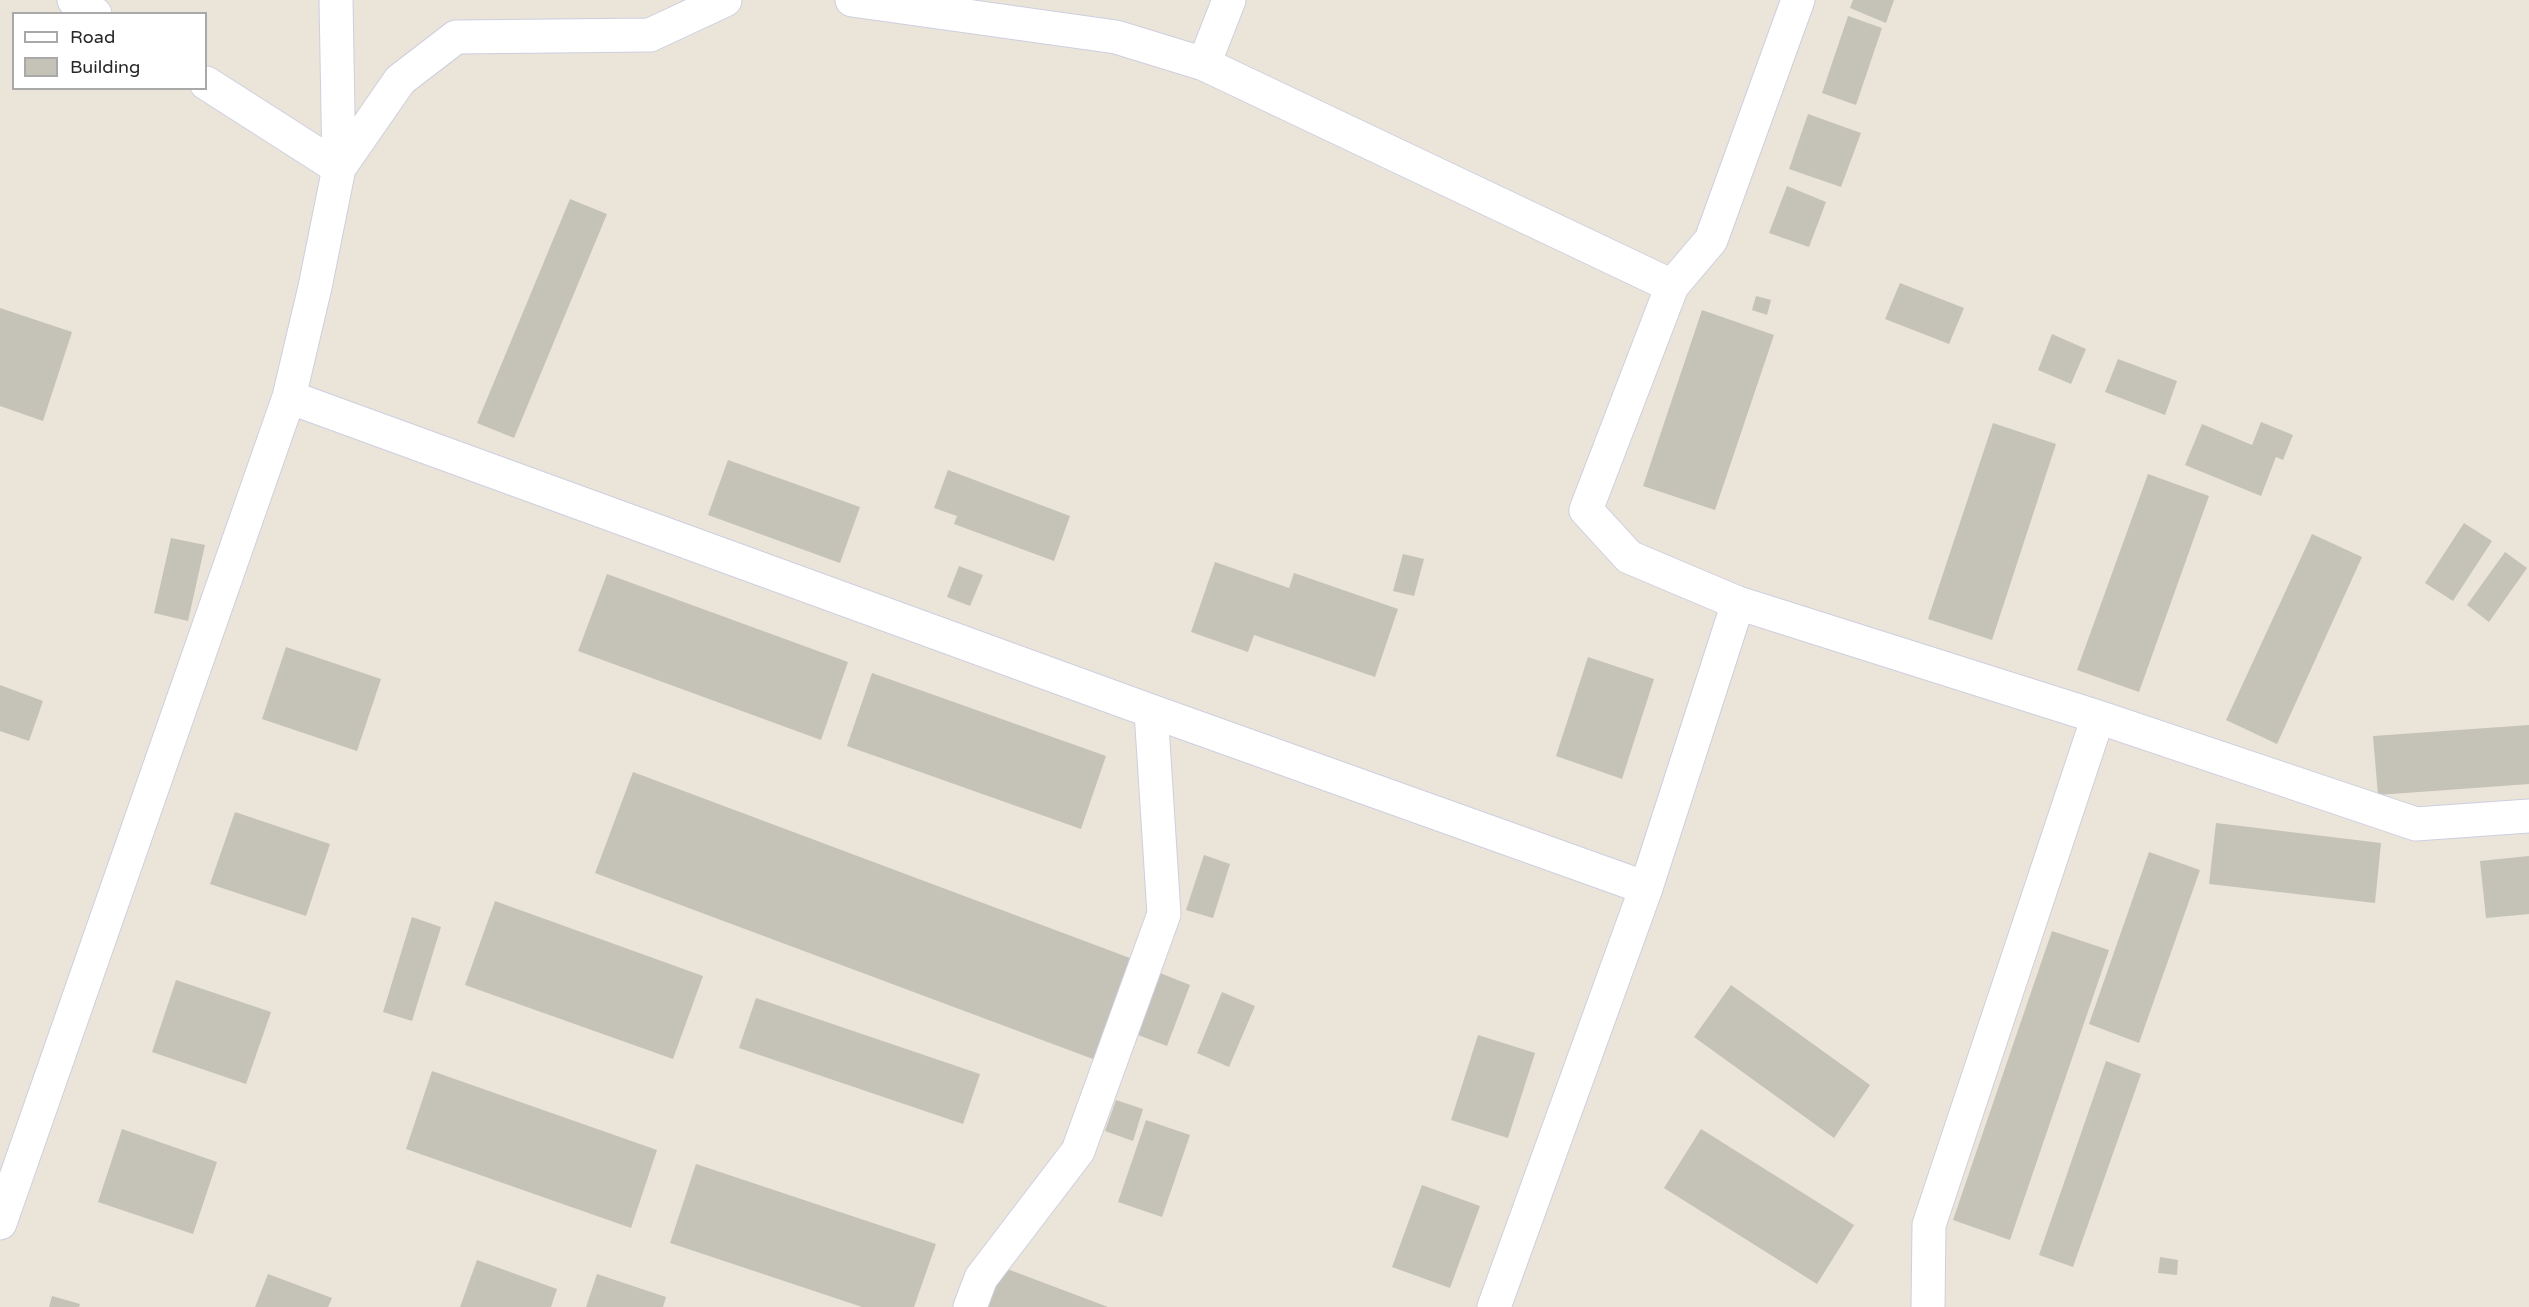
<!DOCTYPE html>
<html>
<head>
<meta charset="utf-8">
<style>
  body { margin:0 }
  #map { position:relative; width:2529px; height:1307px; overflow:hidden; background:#eae5d8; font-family:"Varela Round",sans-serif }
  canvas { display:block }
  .legend { position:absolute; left:12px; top:12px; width:195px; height:78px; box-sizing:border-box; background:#fff; border:2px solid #a9a9a9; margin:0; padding:8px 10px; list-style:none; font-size:18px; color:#272727 }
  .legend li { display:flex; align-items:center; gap:12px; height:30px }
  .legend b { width:30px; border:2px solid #a9a9a9 }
</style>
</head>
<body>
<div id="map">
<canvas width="2529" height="1307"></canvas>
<ul class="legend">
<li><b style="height:8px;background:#fff"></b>Road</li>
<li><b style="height:16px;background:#c5c2b8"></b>Building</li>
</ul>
</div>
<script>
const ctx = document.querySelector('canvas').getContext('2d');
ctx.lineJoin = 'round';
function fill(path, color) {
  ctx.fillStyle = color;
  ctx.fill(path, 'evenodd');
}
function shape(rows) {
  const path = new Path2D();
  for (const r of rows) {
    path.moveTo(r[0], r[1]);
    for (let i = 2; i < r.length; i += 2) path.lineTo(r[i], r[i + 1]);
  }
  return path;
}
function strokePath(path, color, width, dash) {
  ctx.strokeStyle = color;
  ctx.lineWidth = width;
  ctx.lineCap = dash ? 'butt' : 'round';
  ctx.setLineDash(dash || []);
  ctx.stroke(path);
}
const building = shape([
  [1853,0,1894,0,1886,23,1850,8],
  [1848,16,1882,28,1856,105,1822,93],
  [1808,114,1861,133,1841,187,1789,169],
  [1787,186,1826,202,1809,247,1769,233],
  [570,199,607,214,514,438,477,423],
  [1900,283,1964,308,1949,344,1885,319],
  [1756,296,1771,300,1767,315,1752,310],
  [0,308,72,332,43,421,0,406],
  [1702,310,1774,335,1715,510,1643,486],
  [2052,334,2086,349,2071,384,2038,370],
  [2118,359,2177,381,2165,415,2105,392],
  [2261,422,2293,435,2283,460,2276,457,2261,496,2185,465,2202,424,2252,445],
  [1993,423,2056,444,1992,640,1928,619],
  [728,460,860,507,840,563,708,515],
  [948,470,1070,516,1054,561,954,524,957,516,934,508],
  [2148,474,2209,496,2139,692,2077,670],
  [2464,523,2492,541,2453,601,2425,583],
  [2312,534,2362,557,2277,744,2226,720],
  [171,538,205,545,188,621,154,613],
  [2505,552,2527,568,2489,622,2467,605],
  [1403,554,1424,559,1414,596,1393,591],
  [1215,562,1289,588,1294,573,1398,609,1375,677,1254,635,1248,652,1191,632],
  [959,566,983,575,970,606,947,597],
  [607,574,848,662,821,740,578,651],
  [286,647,381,679,357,751,262,719],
  [1588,657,1654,679,1622,779,1556,756],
  [872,673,1106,756,1081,829,847,746],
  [0,685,43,701,29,741,0,731],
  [2529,725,2529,784,2378,795,2373,736],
  [633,772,1138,961,1101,1062,595,873],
  [235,812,330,844,306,916,210,884],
  [2216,823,2381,843,2375,903,2209,884],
  [2149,852,2200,870,2139,1043,2089,1024],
  [1204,855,1230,864,1213,918,1186,910],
  [2529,856,2529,914,2486,918,2480,861],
  [495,901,703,976,673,1059,465,985],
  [412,917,441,927,412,1021,383,1012],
  [2052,931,2109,950,2010,1240,1953,1220],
  [1160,973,1190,985,1167,1046,1138,1035],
  [176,980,271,1012,246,1084,152,1052],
  [1731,985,1870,1085,1834,1138,1694,1037],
  [1222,992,1255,1006,1229,1067,1197,1053],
  [756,998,980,1074,963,1124,739,1048],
  [1478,1035,1535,1053,1508,1138,1451,1120],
  [2106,1061,2141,1074,2073,1267,2039,1255],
  [432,1071,657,1150,631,1228,406,1149],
  [1116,1100,1143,1109,1133,1141,1105,1131],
  [1146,1120,1190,1135,1162,1217,1118,1202],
  [122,1129,217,1162,193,1234,98,1202],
  [1701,1129,1854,1225,1817,1284,1664,1188],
  [696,1164,936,1244,914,1307,862,1307,670,1243],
  [1422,1185,1480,1206,1450,1288,1392,1267],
  [2160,1257,2178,1260,2177,1275,2158,1273],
  [477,1260,557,1289,551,1307,460,1307],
  [1002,1267,1108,1307,987,1307],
  [268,1274,332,1298,328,1307,255,1307],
  [597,1274,666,1297,663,1307,586,1307],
  [52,1296,80,1304,79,1307,49,1307]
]);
const minor = shape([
  [74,0,95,14],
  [852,0,1116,37,1204,64,1672,286,1711,240,1798,0],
  [1204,64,1229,0],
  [206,83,339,168,400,80,456,37,650,35,725,0],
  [1672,286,1586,510,1629,557,1738,603,2098,717,2416,824,2529,816],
  [289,397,1151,711,1646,888],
  [0,1223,289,397,315,287,339,168,336,0],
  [970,1307,981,1278,1078,1151,1164,914,1151,711],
  [1494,1307,1646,888,1738,603],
  [1928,1307,1929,1225,2098,717]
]);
fill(building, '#c5c2b8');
strokePath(minor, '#cecee1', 35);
strokePath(minor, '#fff', 33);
</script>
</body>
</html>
